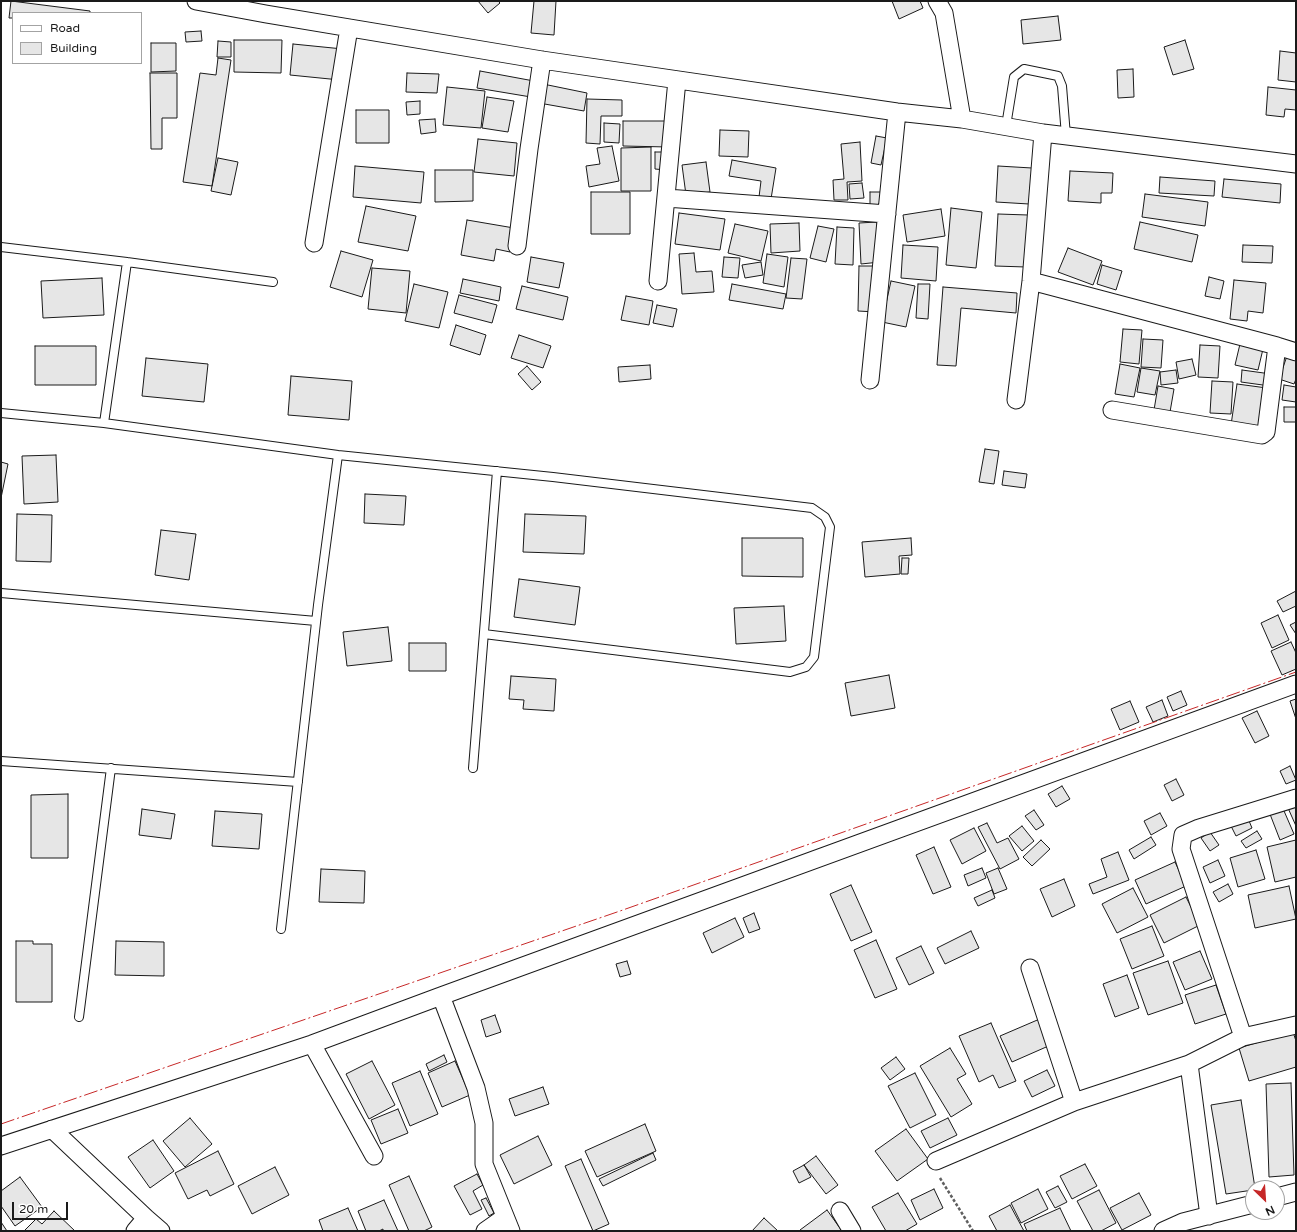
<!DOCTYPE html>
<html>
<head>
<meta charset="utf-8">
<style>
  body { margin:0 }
  #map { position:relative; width:1297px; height:1232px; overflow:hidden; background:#fff; font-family:"Varela Round",sans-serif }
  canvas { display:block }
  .frame { position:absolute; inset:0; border:2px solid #1a1a1a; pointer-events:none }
  .legend { position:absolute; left:12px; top:12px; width:130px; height:52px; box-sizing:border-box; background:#fff; border:1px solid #a3a3a3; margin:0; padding:5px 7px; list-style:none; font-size:12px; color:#1a1a1a }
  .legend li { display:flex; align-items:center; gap:8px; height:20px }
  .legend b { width:20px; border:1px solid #a3a3a3 }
  .north { position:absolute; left:1245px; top:1180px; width:40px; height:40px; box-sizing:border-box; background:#fff; border:1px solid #a3a3a3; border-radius:50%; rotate:155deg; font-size:11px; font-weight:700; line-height:16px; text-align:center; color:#1a1a1a }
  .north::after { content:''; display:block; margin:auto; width:14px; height:18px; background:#c62828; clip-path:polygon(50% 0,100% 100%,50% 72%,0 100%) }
  .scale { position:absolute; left:12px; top:1202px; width:56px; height:18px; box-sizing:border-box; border:2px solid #1a1a1a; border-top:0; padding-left:5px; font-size:12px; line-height:14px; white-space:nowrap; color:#1a1a1a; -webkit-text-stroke:3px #fff; paint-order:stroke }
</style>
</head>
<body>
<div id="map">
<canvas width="1297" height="1232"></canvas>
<div class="frame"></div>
<ul class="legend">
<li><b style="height:5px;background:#fff"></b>Road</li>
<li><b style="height:11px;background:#e6e6e6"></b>Building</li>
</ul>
<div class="north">N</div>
<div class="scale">20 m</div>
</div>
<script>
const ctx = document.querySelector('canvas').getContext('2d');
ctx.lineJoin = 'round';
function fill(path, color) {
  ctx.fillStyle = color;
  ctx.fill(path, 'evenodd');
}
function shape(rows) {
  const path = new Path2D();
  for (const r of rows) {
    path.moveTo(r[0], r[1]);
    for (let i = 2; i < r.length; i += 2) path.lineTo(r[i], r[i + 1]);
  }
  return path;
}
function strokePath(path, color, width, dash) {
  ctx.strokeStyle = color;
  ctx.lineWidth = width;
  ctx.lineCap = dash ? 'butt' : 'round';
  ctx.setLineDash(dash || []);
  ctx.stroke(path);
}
const building = shape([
  [11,1,90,11,90,13,13,13,13,18,9,18,11,1],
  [478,1,498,1,500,3,488,13,478,1],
  [534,1,556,1,554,35,531,33,534,1],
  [892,1,920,1,923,8,899,19,892,1],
  [1058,16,1061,40,1023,44,1021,20,1058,16],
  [201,31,202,41,186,42,185,32,201,31],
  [234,40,282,40,281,73,234,72,234,40],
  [1185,40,1194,69,1173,75,1164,47,1185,40],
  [218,41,231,42,231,57,217,57,218,41],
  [151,43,176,43,176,71,151,72,151,43],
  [293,44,343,49,340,80,290,75,293,44],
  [1280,51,1296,53,1296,82,1278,80,1280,51],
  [218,58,231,60,212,186,183,182,200,73,216,75,218,58],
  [1133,69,1134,97,1118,98,1117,70,1133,69],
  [480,71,534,81,531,97,477,88,480,71],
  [150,73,177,73,177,118,162,118,162,149,151,149,150,73],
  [407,73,439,74,437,93,406,92,407,73],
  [543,84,587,93,584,111,539,103,543,84],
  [447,87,485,91,481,128,443,125,447,87],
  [1268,87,1296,90,1296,110,1285,109,1284,117,1266,115,1268,87],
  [487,97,514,101,508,132,482,128,487,97],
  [587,99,622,100,622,116,601,116,600,144,586,143,587,99],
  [420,101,420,114,407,115,406,102,420,101],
  [356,110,389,110,389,143,356,143,356,110],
  [435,119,436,132,421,134,419,120,435,119],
  [623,121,669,121,668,147,623,146,623,121],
  [604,123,620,124,619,143,604,142,604,123],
  [720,130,749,131,748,157,719,156,720,130],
  [876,136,887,138,881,165,871,163,876,136],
  [478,139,517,143,514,176,474,172,478,139],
  [860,142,862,181,847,182,848,200,834,200,833,180,844,179,841,144,860,142],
  [612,146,619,181,589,187,586,166,600,164,597,148,612,146],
  [651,147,651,191,621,191,621,148,651,147],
  [655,152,667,152,666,170,655,169,655,152],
  [218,158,238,162,231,195,211,191,218,158],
  [732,160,776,168,771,199,759,197,761,181,729,176,732,160],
  [706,162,710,192,686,195,682,165,706,162],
  [355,166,424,172,421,203,353,197,355,166],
  [998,166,1032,168,1029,204,996,202,998,166],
  [435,170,473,170,473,201,435,202,435,170],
  [1070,171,1113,173,1112,193,1101,193,1101,203,1068,201,1070,171],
  [1160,177,1215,181,1214,196,1159,193,1160,177],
  [1224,179,1281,184,1280,203,1222,197,1224,179],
  [862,183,864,198,850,199,849,184,862,183],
  [591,192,630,192,630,234,591,234,591,192],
  [870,192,883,192,883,207,870,207,870,192],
  [1145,194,1208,202,1205,226,1142,217,1145,194],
  [366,206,416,216,408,251,358,242,366,206],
  [951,208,982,212,976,268,946,265,951,208],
  [941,209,945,236,907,242,903,215,941,209],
  [679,213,725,219,720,250,675,244,679,213],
  [998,214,1028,215,1026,267,995,266,998,214],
  [467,220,514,228,510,252,496,249,494,261,461,255,467,220],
  [877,222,880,262,861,264,859,223,877,222],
  [1140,222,1198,235,1192,262,1134,249,1140,222],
  [799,223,800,251,771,253,770,224,799,223],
  [735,224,768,231,761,261,728,253,735,224],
  [818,226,834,229,826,262,810,258,818,226],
  [837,227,854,228,853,265,835,264,837,227],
  [903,245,938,247,936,281,901,278,903,245],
  [1243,245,1273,246,1272,263,1242,262,1243,245],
  [1068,248,1102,261,1093,285,1058,272,1068,248],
  [341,251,373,260,362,297,330,287,341,251],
  [694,253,696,272,712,271,714,292,682,294,679,254,694,253],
  [767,254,788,257,784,287,763,283,767,254],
  [531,257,564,263,559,288,527,282,531,257],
  [724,257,740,258,738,278,722,277,724,257],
  [791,258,807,259,802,299,786,298,791,258],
  [761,262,763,275,745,278,742,265,761,262],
  [1102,265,1122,271,1116,290,1097,284,1102,265],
  [859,266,877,266,876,312,858,311,859,266],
  [372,268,410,271,406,313,368,309,372,268],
  [1209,277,1224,281,1220,299,1205,296,1209,277],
  [102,278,104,315,43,318,41,281,102,278],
  [463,279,501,287,499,301,460,293,463,279],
  [1234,280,1266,283,1263,313,1248,311,1247,321,1230,319,1234,280],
  [891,281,915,286,906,327,882,322,891,281],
  [414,284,448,292,439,328,405,321,414,284],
  [732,284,786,294,783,309,729,300,732,284],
  [918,284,930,284,928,319,916,318,918,284],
  [522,286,568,297,563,320,516,309,522,286],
  [943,287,1017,293,1016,313,961,308,956,366,937,365,943,287],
  [459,295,497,305,492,323,454,313,459,295],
  [626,296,653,301,649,325,621,320,626,296],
  [657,305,677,309,673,327,653,323,657,305],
  [456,325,486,335,480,355,450,345,456,325],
  [1123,329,1142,330,1139,364,1120,362,1123,329],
  [519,335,551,346,543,368,511,358,519,335],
  [1143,339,1163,340,1161,368,1141,367,1143,339],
  [1240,344,1263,349,1258,370,1235,365,1240,344],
  [1200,345,1220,346,1218,378,1198,377,1200,345],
  [35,346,96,346,96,385,35,385,35,346],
  [1287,356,1296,360,1296,379,1294,384,1279,379,1287,356],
  [146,358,208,364,204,402,142,396,146,358],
  [1192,359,1196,375,1179,379,1176,362,1192,359],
  [1120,364,1140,368,1134,397,1115,394,1120,364],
  [650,365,651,379,619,382,618,367,650,365],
  [527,366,541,382,532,390,518,374,527,366],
  [1141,368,1160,371,1155,395,1137,392,1141,368],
  [1176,370,1178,383,1161,385,1160,372,1176,370],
  [1242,370,1271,374,1270,386,1241,382,1242,370],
  [291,376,352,381,349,420,288,415,291,376],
  [1212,381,1233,382,1231,414,1210,413,1212,381],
  [1237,384,1267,388,1264,429,1231,425,1237,384],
  [1284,385,1296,387,1296,402,1282,400,1284,385],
  [1158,386,1174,389,1170,412,1154,410,1158,386],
  [1284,407,1296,407,1296,422,1284,422,1284,407],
  [985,449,999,451,994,484,979,482,985,449],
  [56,455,58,502,24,504,22,456,56,455],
  [1,462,8,464,1,498,1,462],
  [1004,471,1027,474,1025,488,1002,485,1004,471],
  [365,494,406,496,404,525,364,523,365,494],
  [17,514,52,515,51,562,16,561,17,514],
  [525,514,586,516,584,554,523,552,525,514],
  [161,530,196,534,189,580,155,575,161,530],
  [742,538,803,538,803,577,742,576,742,538],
  [911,538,912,555,899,556,900,574,865,577,862,542,911,538],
  [902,558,909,558,908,574,901,574,902,558],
  [519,579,580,587,575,625,514,617,519,579],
  [1296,591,1296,606,1283,612,1277,601,1296,591],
  [784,606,786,641,736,644,734,608,784,606],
  [1278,615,1289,640,1272,648,1261,623,1278,615],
  [1296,622,1296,634,1290,625,1296,622],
  [388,627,392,661,347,666,343,632,388,627],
  [1291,642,1296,653,1296,669,1282,675,1271,651,1291,642],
  [409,643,446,643,446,671,409,671,409,643],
  [889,675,895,708,851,716,845,683,889,675],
  [511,676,556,679,554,711,523,709,524,700,509,699,511,676],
  [1181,691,1187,705,1173,711,1167,697,1181,691],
  [1296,699,1296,719,1290,701,1296,699],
  [1162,700,1168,716,1153,722,1146,707,1162,700],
  [1130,701,1139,722,1120,730,1111,709,1130,701],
  [1257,711,1269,736,1255,743,1242,718,1257,711],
  [1290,766,1296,780,1286,784,1280,771,1290,766],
  [1176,779,1184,795,1172,801,1164,785,1176,779],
  [1062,786,1070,799,1056,807,1048,794,1062,786],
  [68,794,68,858,31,858,31,795,68,794],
  [1281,804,1294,834,1280,840,1268,809,1281,804],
  [1296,804,1296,826,1288,808,1296,804],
  [142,809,175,814,171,839,139,835,142,809],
  [1034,810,1044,825,1036,830,1025,816,1034,810],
  [215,811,262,814,259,849,212,846,215,811],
  [1160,813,1167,826,1151,835,1144,821,1160,813],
  [1247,816,1252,828,1236,836,1230,824,1247,816],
  [987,823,997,843,1008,838,1019,859,1000,869,978,827,987,823],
  [1022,826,1034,841,1022,851,1009,836,1022,826],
  [974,828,986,851,962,864,950,840,974,828],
  [1257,831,1262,839,1246,848,1241,841,1257,831],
  [1210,832,1219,845,1210,851,1201,838,1210,832],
  [1151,837,1156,845,1134,859,1129,850,1151,837],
  [1041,840,1050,849,1032,866,1023,857,1041,840],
  [1296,840,1296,877,1275,882,1267,847,1296,840],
  [934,847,951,887,933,894,916,855,934,847],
  [1256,850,1265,879,1238,887,1230,858,1256,850],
  [1118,852,1129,880,1093,894,1089,884,1107,877,1101,859,1118,852],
  [1218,860,1225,876,1210,883,1203,867,1218,860],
  [1175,862,1186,886,1146,904,1135,880,1175,862],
  [982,868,986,878,968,886,964,875,982,868],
  [998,868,1007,889,994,894,986,873,998,868],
  [321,869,365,871,364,903,319,902,321,869],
  [1064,879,1075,906,1052,917,1040,889,1064,879],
  [1228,884,1233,894,1219,902,1213,892,1228,884],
  [851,885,872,932,851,941,830,894,851,885],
  [1289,886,1296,919,1255,928,1248,895,1289,886],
  [1133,888,1148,917,1117,933,1102,904,1133,888],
  [992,890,995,898,978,906,974,898,992,890],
  [1186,897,1200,925,1164,943,1150,915,1186,897],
  [754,913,760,929,749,933,743,918,754,913],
  [735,918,744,937,712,953,703,933,735,918],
  [1152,926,1164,956,1132,969,1120,939,1152,926],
  [971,931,979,948,945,964,937,948,971,931],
  [876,940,897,989,875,998,854,950,876,940],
  [16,941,33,941,33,944,52,944,52,1002,16,1002,16,941],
  [116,941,164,942,164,976,115,975,116,941],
  [921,946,934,973,909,985,896,958,921,946],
  [1200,951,1212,979,1185,990,1173,962,1200,951],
  [627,961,631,974,620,977,616,964,627,961],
  [1168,961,1183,1003,1148,1015,1133,973,1168,961],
  [1127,975,1139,1008,1115,1017,1103,984,1127,975],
  [1216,985,1226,1014,1195,1024,1185,995,1216,985],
  [495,1015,501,1032,486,1037,481,1020,495,1015],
  [1042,1018,1053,1044,1012,1062,1000,1036,1042,1018],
  [991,1023,1016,1081,999,1088,993,1075,979,1082,959,1036,991,1023],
  [1293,1032,1296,1041,1296,1067,1249,1081,1239,1048,1293,1032],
  [950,1048,966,1074,957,1079,972,1104,951,1117,920,1066,950,1048],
  [444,1055,447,1062,429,1071,426,1064,444,1055],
  [896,1057,905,1069,890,1080,881,1068,896,1057],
  [372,1061,395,1105,369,1119,346,1074,372,1061],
  [455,1061,470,1095,442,1107,428,1073,455,1061],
  [1047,1070,1055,1086,1032,1097,1024,1081,1047,1070],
  [420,1071,438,1114,410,1126,392,1083,420,1071],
  [915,1073,936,1115,910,1128,888,1086,915,1073],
  [1291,1083,1294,1175,1269,1177,1266,1084,1291,1083],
  [543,1087,549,1104,515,1116,509,1099,543,1087],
  [1241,1100,1255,1188,1253,1188,1253,1190,1226,1194,1211,1105,1241,1100],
  [398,1109,408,1133,381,1144,371,1120,398,1109],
  [190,1118,212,1144,185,1167,163,1141,190,1118],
  [948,1118,957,1135,930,1148,921,1131,948,1118],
  [645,1124,656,1151,597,1177,585,1151,645,1124],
  [906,1129,928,1159,897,1181,875,1151,906,1129],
  [538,1136,552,1165,514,1184,500,1155,538,1136],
  [153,1140,174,1171,150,1188,128,1157,153,1140],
  [218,1151,234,1184,210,1196,207,1190,188,1199,175,1173,218,1151],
  [653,1153,656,1160,603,1186,599,1179,653,1153],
  [816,1156,838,1185,826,1194,804,1165,816,1156],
  [581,1159,609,1224,593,1231,565,1166,581,1159],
  [1085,1164,1097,1186,1072,1199,1060,1176,1085,1164],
  [804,1165,811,1177,799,1183,793,1171,804,1165],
  [275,1167,289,1195,252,1214,238,1186,275,1167],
  [477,1174,483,1185,473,1191,482,1209,470,1215,454,1186,477,1174],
  [409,1176,432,1227,424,1231,409,1231,389,1185,409,1176],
  [20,1177,42,1207,15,1226,1,1206,1,1191,20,1177],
  [1058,1186,1067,1202,1055,1208,1046,1192,1058,1186],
  [934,1189,943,1208,920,1220,911,1200,934,1189],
  [1038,1189,1048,1209,1021,1223,1011,1203,1038,1189],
  [1099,1190,1116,1223,1101,1231,1093,1231,1077,1201,1099,1190],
  [898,1193,917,1224,905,1231,886,1231,872,1207,898,1193],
  [1139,1193,1151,1215,1122,1230,1110,1208,1139,1193],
  [486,1198,494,1213,489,1216,481,1200,486,1198],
  [384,1200,398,1231,383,1231,383,1229,379,1231,366,1231,358,1211,384,1200],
  [1010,1205,1024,1231,997,1231,989,1216,1010,1205],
  [348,1208,358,1231,323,1231,319,1220,348,1208],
  [1060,1208,1071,1231,1027,1231,1024,1224,1060,1208],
  [827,1210,842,1231,801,1231,800,1230,827,1210],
  [54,1211,75,1231,24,1231,36,1219,42,1224,54,1211],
  [764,1218,778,1231,752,1231,764,1218],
  [1,1222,7,1231,1,1231,1,1222]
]);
const path = shape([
  [940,1178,973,1231]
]);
const lane = shape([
  [1006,126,1014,77,1024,69,1058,76,1062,86,1066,136],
  [1,247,127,262,273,282],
  [1,413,104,423,338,455,553,477,812,508,825,517,830,527,814,657,806,667,790,672,484,634],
  [104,423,127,262],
  [1,593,316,621],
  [1,761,298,782],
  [473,768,497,471],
  [281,929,318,605,338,455],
  [79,1017,111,768]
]);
const street = shape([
  [196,1,266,14,542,60,897,112,962,119,1043,133,1296,164],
  [937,1,944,13,962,119],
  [666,198,887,214],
  [314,243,349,28],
  [517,246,529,149,542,60],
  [658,281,677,80],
  [1031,281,1277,346,1296,352],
  [870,380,897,112],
  [1016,400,1031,281,1043,133],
  [1112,410,1262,435,1266,432,1277,346],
  [1030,968,1074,1102],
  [441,996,476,1088,484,1123,484,1164,511,1231],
  [1243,1037,1181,849,1183,835,1199,828,1296,798],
  [312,1044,374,1156],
  [1189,1064,1209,1216],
  [52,1129,146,1218,161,1231],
  [1,1146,312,1044,441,996,1296,684],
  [936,1161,1074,1102,1189,1064,1243,1037,1296,1025],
  [1277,1197,1296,1192],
  [840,1211,852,1231],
  [135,1231,146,1218],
  [485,1231,505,1217],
  [1163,1231,1183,1222,1253,1204]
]);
const power = shape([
  [1,1124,620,911,1296,672]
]);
fill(building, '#e6e6e6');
strokePath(building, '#1a1a1a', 1);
strokePath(lane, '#1a1a1a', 10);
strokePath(street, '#1a1a1a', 19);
strokePath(path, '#5f5f5f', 2.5, [3, 2]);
strokePath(lane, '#fff', 8);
strokePath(street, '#fff', 17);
strokePath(power, '#c62828', 1, [14, 3, 2, 3]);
</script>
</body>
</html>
